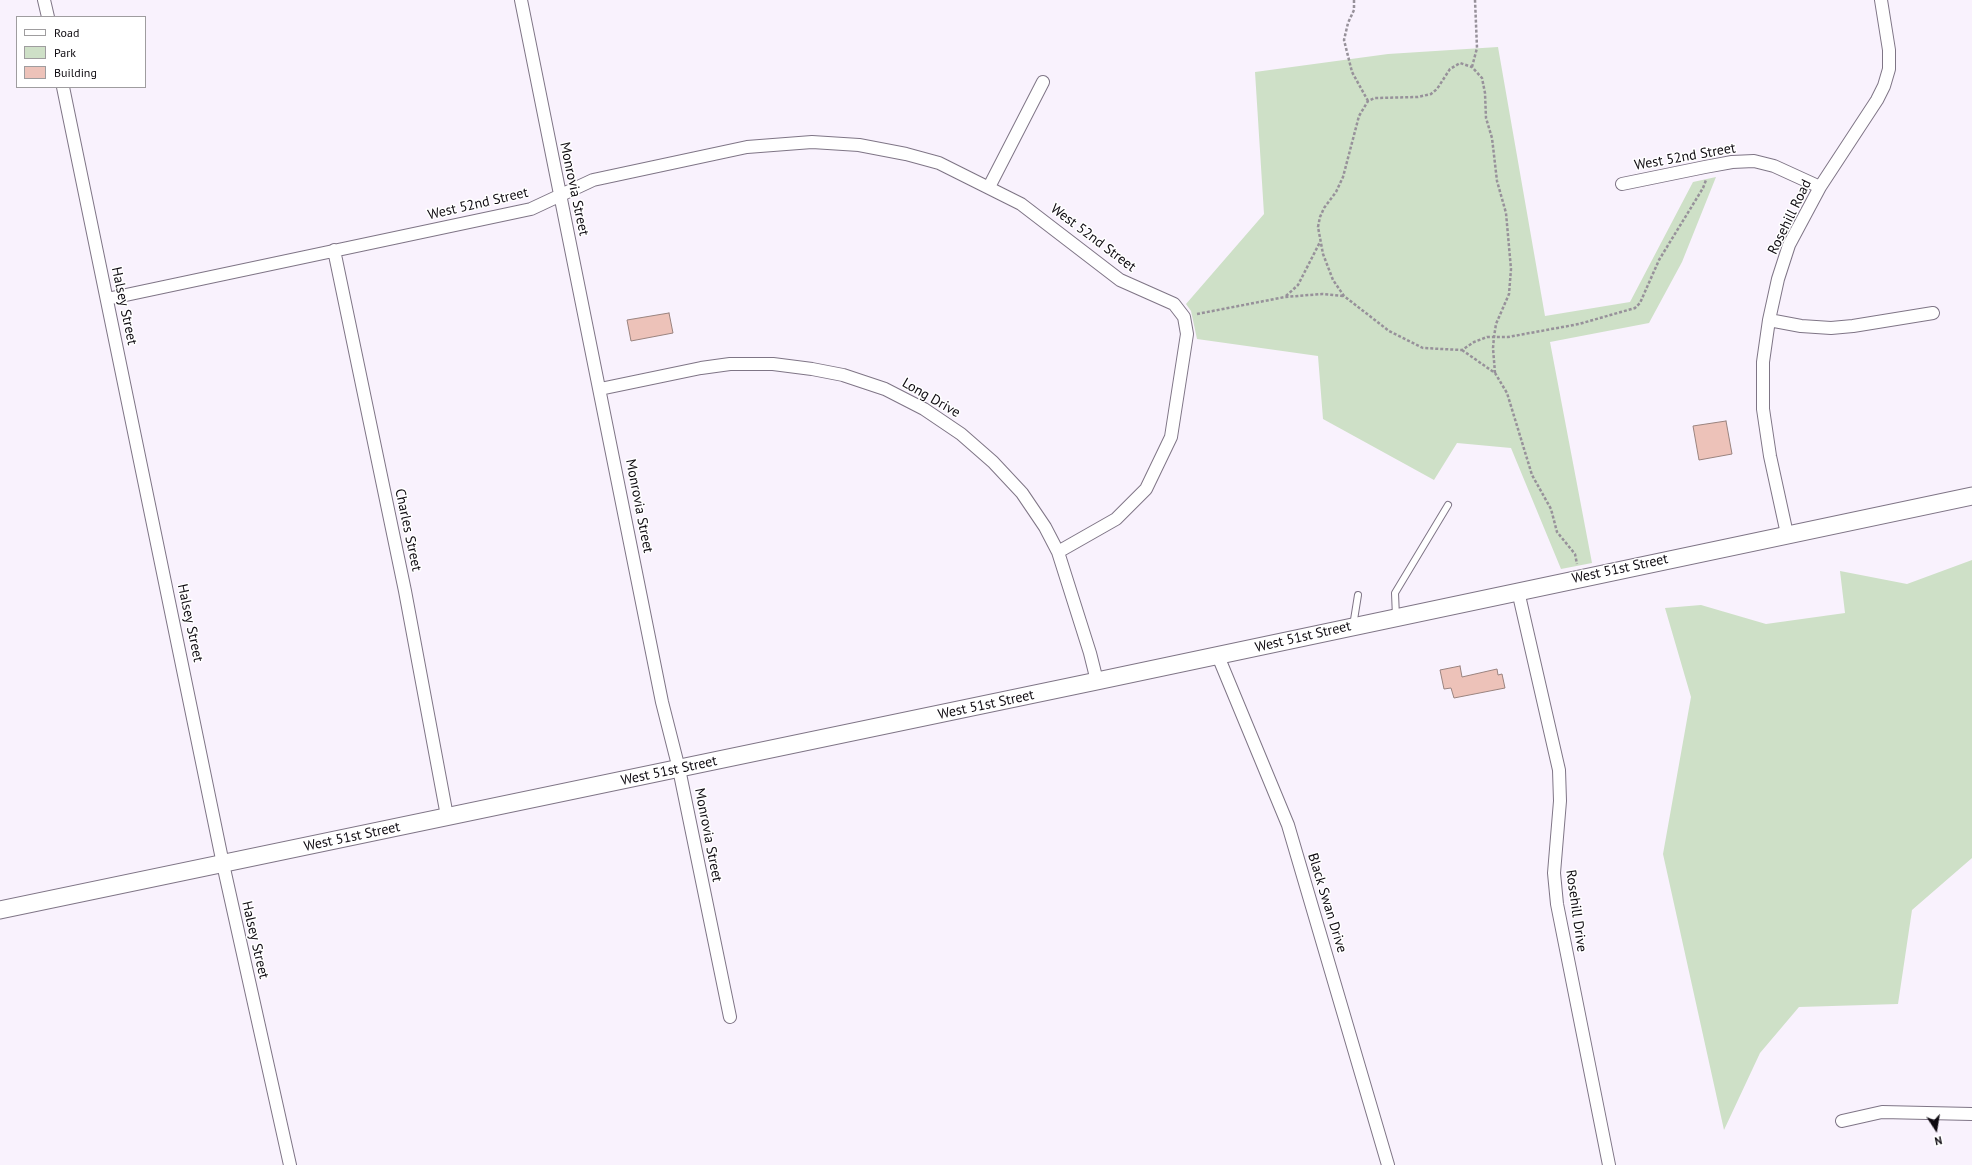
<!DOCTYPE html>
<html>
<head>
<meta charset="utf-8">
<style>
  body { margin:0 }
  #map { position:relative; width:1972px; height:1165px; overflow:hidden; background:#f9f2fd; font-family:"PT Sans",sans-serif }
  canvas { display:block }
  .legend { position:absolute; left:16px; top:16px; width:130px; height:72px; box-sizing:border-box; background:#fff; border:1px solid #9f9d9f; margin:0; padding:5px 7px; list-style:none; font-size:12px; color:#0e0a10 }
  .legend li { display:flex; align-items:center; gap:8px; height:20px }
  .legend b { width:20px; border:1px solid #9f9d9f }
  .north { position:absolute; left:1916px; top:1109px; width:40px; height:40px; -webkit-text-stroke:3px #fff; paint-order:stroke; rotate:168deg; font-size:11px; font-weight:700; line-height:16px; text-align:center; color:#0e0a10 }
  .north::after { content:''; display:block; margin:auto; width:14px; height:18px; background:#0e0a10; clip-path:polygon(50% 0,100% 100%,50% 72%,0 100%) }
</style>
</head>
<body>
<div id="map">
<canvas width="1972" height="1165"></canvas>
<ul class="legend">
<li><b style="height:5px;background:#fff"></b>Road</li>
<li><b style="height:11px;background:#cee0c7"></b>Park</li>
<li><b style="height:11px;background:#edc2b9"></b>Building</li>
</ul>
<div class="north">N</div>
</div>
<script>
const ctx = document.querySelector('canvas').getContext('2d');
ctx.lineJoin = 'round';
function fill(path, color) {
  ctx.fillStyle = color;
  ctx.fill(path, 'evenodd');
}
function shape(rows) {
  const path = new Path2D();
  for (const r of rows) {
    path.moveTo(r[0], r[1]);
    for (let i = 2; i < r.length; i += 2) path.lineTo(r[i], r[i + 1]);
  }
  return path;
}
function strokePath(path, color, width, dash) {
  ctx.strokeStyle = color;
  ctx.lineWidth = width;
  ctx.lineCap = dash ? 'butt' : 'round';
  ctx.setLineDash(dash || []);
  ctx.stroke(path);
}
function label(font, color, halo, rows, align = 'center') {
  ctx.font = font + ' "PT Sans",sans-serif';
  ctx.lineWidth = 3;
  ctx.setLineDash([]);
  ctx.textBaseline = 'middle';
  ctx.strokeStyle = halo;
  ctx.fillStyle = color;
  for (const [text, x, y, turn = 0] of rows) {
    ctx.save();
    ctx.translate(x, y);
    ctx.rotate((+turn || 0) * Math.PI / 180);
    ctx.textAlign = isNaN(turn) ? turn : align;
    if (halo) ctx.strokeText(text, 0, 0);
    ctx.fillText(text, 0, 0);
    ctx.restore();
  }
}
const green = shape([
  [1498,47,1545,316,1630,302,1693,182,1716,177,1682,262,1649,323,1550,342,1592,563,1561,569,1511,448,1457,443,1434,480,1323,419,1318,356,1197,339,1191,311,1186,304,1264,214,1255,72,1388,54],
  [1972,560,1972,858,1912,910,1898,1004,1799,1007,1760,1053,1724,1130,1663,854,1691,697,1665,608,1701,605,1766,624,1845,613,1840,571,1907,584]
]);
const building = shape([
  [669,313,673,333,631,341,627,320,669,313],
  [1726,421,1732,454,1699,460,1693,426,1726,421],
  [1460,666,1462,677,1497,669,1498,675,1502,674,1505,688,1454,698,1451,688,1444,689,1440,670,1460,666]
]);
const path = shape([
  [1354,0,1354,10,1348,23,1344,40,1352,72,1368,101],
  [1472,67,1477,48,1475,0],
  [1286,296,1298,285,1320,242],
  [1197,314,1285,297,1322,294,1344,296],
  [1462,350,1495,373,1507,393,1532,475,1551,509,1557,532,1575,554,1577,564],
  [1495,373,1493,348,1494,337,1496,324,1509,294,1511,269,1506,213,1497,181,1492,138,1486,118,1485,93,1482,78,1472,67,1460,63,1450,69,1437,89,1431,94,1418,97,1375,98,1368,101,1359,116,1343,177,1336,192,1324,208,1320,217,1318,227,1323,254,1333,280,1344,296,1389,331,1423,348,1462,350,1474,342,1487,337,1508,337,1579,324,1635,308,1640,303,1659,260,1703,188,1706,180]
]);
const lane = shape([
  [1396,617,1395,593,1448,505],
  [1353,626,1358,595]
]);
const street = shape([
  [44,0,48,17],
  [521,0,662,702,679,769,730,1017],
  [63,87,223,864,290,1165],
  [1622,184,1705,167,1732,162,1754,161,1774,166,1820,187],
  [989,187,1043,82],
  [334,250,405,591,447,816],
  [107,299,531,209,593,180,747,147,812,142,859,145,906,154,939,163,1021,204,1120,280,1174,304,1184,317,1187,334,1171,437,1146,489,1116,519,1058,552],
  [1769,320,1801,326,1831,328,1853,326,1933,313],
  [600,389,701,368,730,364,773,364,812,369,843,375,885,389,924,409,961,434,993,462,1022,493,1045,527,1058,552,1090,653,1097,681],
  [1787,534,1770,456,1763,409,1763,362,1769,320,1778,279,1789,245,1820,187,1877,100,1884,86,1889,69,1889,50,1881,0],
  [1518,591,1559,770,1560,801,1554,873,1557,904,1609,1165],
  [1218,656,1288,825,1388,1165],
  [1842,1121,1882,1112,1972,1114]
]);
const secondary = shape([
  [0,910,1097,681,1972,496]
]);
const streetNames = [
  ["West 52nd Street",1685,157,-10],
  ["Monrovia Street",574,189,78],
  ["West 52nd Street",478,204,-13],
  ["Rosehill Road",1790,217,-64],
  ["West 52nd Street",1093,238,37],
  ["Halsey Street",124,306,78],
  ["Long Drive",931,398,30],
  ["Monrovia Street",639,506,79],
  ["Charles Street",408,530,78],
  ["West 51st Street",1620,569,-12],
  ["Halsey Street",190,623,78],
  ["West 51st Street",1303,637,-13],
  ["West 51st Street",986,705,-12],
  ["West 51st Street",669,771,-12],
  ["Monrovia Street",708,835,79],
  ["West 51st Street",352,837,-12],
  ["Black Swan Drive",1327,903,73],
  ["Rosehill Drive",1576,911,82],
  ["Halsey Street",255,940,77]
];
fill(green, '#cee0c7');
fill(building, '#edc2b9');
strokePath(building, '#9a837f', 1);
strokePath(lane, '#7f7586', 8);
strokePath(street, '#7f7586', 14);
strokePath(secondary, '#7f7586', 19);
strokePath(path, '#97919a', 2.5, [3, 2]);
strokePath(lane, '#fff', 6);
strokePath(street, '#fff', 12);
strokePath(secondary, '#fff', 17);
label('14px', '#0e0a10', '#fff', streetNames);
</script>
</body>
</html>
